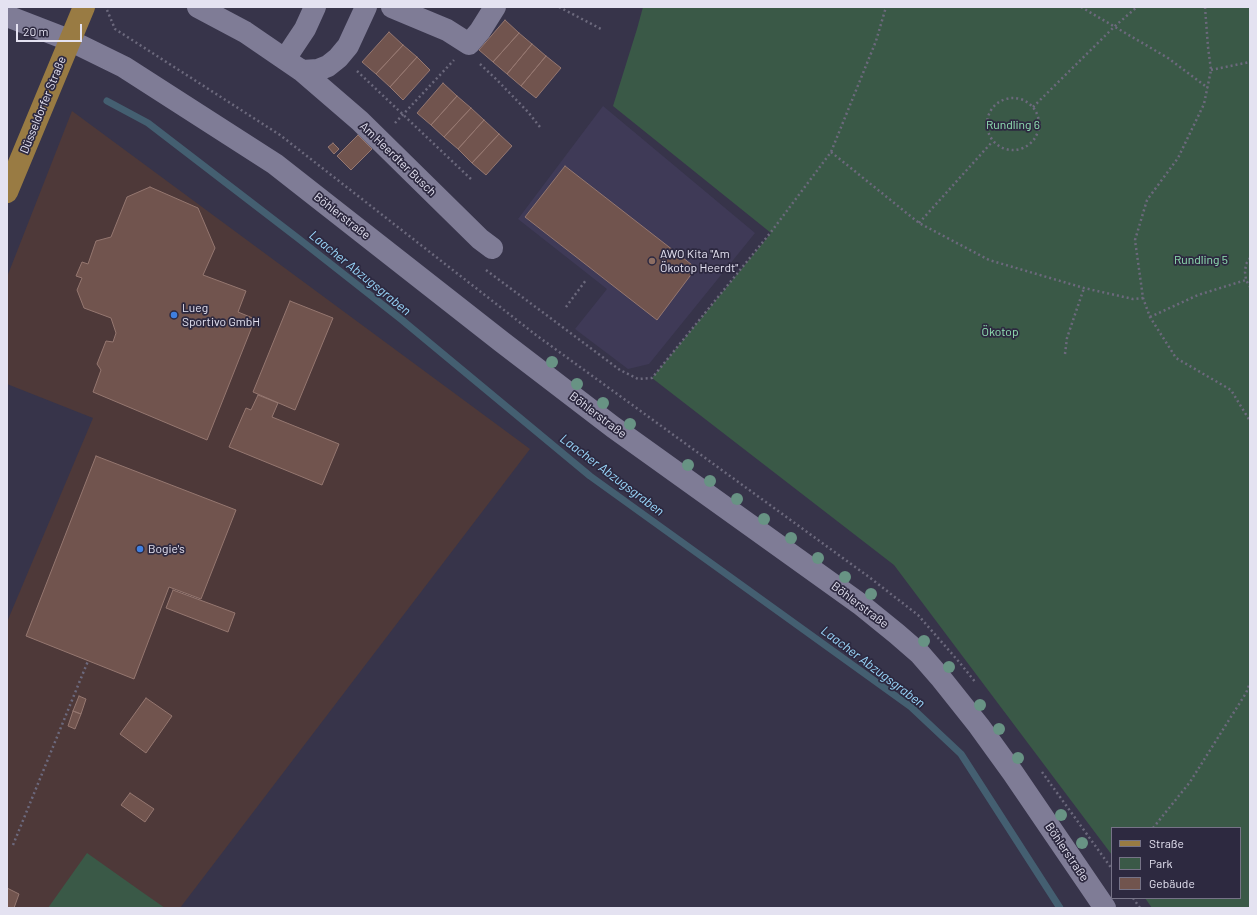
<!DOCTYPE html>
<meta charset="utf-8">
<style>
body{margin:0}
#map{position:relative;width:1257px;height:915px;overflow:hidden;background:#37344a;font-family:Barlow,sans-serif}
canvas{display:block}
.frame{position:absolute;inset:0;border:8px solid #e4e2f1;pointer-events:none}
.legend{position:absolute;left:1111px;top:827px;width:130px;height:72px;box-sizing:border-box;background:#2d2940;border:1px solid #767387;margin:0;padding:5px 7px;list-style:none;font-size:12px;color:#e4e2f1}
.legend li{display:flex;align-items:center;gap:8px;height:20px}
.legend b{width:20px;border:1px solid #767387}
.scale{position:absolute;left:16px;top:24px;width:66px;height:18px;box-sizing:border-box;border:2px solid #e4e2f1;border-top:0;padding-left:5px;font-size:12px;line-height:14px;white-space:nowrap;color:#e4e2f1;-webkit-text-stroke:3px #2d2940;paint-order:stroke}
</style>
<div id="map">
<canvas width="1257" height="915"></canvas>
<div class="frame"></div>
<ul class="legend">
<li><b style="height:5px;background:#997b43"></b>Straße</li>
<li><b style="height:11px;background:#3a5947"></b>Park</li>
<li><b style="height:11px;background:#71544e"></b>Gebäude</li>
</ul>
<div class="scale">20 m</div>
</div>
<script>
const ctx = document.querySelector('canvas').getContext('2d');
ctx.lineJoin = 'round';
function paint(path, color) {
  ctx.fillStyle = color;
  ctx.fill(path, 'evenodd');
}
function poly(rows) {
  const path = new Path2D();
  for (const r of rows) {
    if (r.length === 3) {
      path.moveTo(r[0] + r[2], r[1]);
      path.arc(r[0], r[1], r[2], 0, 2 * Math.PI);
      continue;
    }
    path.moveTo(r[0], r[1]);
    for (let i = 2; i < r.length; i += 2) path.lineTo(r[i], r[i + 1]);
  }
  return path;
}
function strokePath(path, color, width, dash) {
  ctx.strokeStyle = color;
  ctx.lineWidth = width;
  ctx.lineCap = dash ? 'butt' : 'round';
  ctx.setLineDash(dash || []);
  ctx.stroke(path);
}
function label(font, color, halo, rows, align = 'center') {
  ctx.font = font + ' Barlow,sans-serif';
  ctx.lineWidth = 3.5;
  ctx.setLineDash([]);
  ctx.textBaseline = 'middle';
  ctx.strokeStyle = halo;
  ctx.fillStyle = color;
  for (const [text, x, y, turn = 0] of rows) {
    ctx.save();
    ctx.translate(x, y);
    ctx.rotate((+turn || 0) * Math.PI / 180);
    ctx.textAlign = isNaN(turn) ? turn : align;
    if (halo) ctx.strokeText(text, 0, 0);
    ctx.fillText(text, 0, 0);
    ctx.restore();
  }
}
paint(poly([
 [72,111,530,449,180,908,7,908,7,622,93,418,7,384,7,277]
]), '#4e3939');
paint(poly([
 [603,106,755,233,649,364,628,369,575,329,607,289,518,219]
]), '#3f3a57');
paint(poly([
 [643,7,1250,7,1250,908,1152,908,1145,898,1240,898,1240,828,1112,828,1112,855,894,565,652,378,771,233,613,106,637,29],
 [87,853,142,892,165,908,48,908]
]), '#3a5947');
strokePath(poly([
 [107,101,148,123,299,239,402,320,590,476,911,707,961,754,1060,908]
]), '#445f71', 7);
const building = poly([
 [505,20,519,33,493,62,479,50,505,20],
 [389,32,403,45,376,74,362,62,389,32],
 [519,33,532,44,507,74,493,62,519,33],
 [532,44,546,56,521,86,507,74,532,44],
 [403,45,417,57,390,87,376,74,403,45],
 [546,56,561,68,536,98,521,86,546,56],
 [417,57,430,70,403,100,390,87,417,57],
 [443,83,457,96,431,125,417,113,443,83],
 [457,96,471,108,444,137,431,125,457,96],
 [471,108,484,120,458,149,444,137,471,108],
 [484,120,499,134,472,163,458,149,484,120],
 [499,134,512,146,486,175,472,163,499,134],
 [358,135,372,149,351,170,337,156,358,135],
 [333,143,339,149,334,154,328,147,333,143],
 [565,166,696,268,657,320,525,217,565,166],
 [150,187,198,208,215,248,203,275,246,291,238,312,255,319,207,440,93,392,101,370,97,364,106,341,113,342,116,333,111,318,84,308,77,290,82,278,76,276,82,262,88,264,96,241,111,237,127,197,150,187],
 [290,301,333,318,295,410,253,392,290,301],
 [258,395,278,403,272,417,339,444,322,485,229,447,246,408,251,410,258,395],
 [96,456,236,510,201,599,169,587,134,679,26,636,96,456],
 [173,590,235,613,228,632,166,608,173,590],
 [79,696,86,699,81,714,73,711,79,696],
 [146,698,172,716,146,753,120,734,146,698],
 [73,711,81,714,75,729,68,726,73,711],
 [130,793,154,809,145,822,121,805,130,793],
 [7,888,19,894,14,908,7,908,7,888]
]);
paint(building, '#71544e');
strokePath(building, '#957770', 1);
strokePath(poly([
 [559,7,603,30],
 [1081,7,1168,58,1208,88],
 [1205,7,1208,47,1211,70,1204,104,1178,158,1147,200,1135,240,1143,298,1150,317,1176,358,1231,390,1250,421],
 [107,10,115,29,280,135,536,335,869,577,918,615,960,663,976,683],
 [480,64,497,80,528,112,540,127],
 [1211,70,1250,62],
 [357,71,472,180],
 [1013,124,26],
 [1033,107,1115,26,1137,7],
 [395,123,454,60],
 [831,152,919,223,989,260,1084,288,1133,299,1143,298],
 [919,223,992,142],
 [1250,258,1246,264,1245,272,1246,280,1250,287],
 [486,270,620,370,638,379,652,378,771,232,831,152,876,41,886,7],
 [566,307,586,280],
 [1150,317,1198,295,1246,280],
 [1065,354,1067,338,1084,288],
 [1042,772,1112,869],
 [1153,828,1190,782,1246,693,1250,683],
 [13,845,88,661],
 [1133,898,1140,908]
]), '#6c697d', 2.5, [2, 3]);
strokePath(poly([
 [198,7,245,32,302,71,360,121,480,239,492,248],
 [392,7,447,30,469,44,480,31,495,7],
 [7,16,69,40,124,67,275,164,502,342,613,427,860,604,897,634,920,654,940,677,979,726,1013,773,1105,908],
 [285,59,305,29,315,7],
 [302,71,318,70,328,66,338,58,348,46,366,7]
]), '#7f7c96', 22);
strokePath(poly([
 [7,192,84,7]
]), '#997b43', 22);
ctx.fillStyle = '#689384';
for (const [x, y] of [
 [552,362],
 [577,384],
 [603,403],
 [630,424],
 [688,465],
 [710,481],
 [737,499],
 [764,519],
 [791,538],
 [818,558],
 [845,577],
 [871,594],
 [924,641],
 [949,667],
 [980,705],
 [999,729],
 [1018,758],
 [1061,815],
 [1082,843]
]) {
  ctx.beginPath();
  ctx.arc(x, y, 6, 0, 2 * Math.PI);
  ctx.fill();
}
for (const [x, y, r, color] of [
 [652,261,4,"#8d6e63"],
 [174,315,4,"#3f7fe0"],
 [140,549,4,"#3f7fe0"]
]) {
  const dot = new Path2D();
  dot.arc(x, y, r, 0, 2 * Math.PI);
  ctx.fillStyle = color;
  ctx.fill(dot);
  strokePath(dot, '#2d2940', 1.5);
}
label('12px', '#e4e2f1', '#2d2940', [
 ["Düsseldorfer Straße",43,105,-68],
 ["Am Heerdter Busch",398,159,44],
 ["Böhlerstraße",342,216,38],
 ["Böhlerstraße",598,415,37],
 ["Böhlerstraße",860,605,37],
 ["Böhlerstraße",1067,852,56]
]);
label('12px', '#91e1b3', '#2d2940', [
 ["Rundling 6",1013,125],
 ["Rundling 5",1201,260],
 ["Ökotop",1000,332]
]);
label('12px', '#e4e2f1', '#2d2940', [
 ["AWO Kita \"Am",660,254],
 ["Ökotop Heerdt\"",660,268],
 ["Lueg",182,308],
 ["Sportivo GmbH",182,322],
 ["Bogie's",148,549]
], 'left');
label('italic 13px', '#99d7fb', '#2d2940', [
 ["Laacher Abzugsgraben",360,273,39],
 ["Laacher Abzugsgraben",612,475,37],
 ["Laacher Abzugsgraben",873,667,37]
]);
</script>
